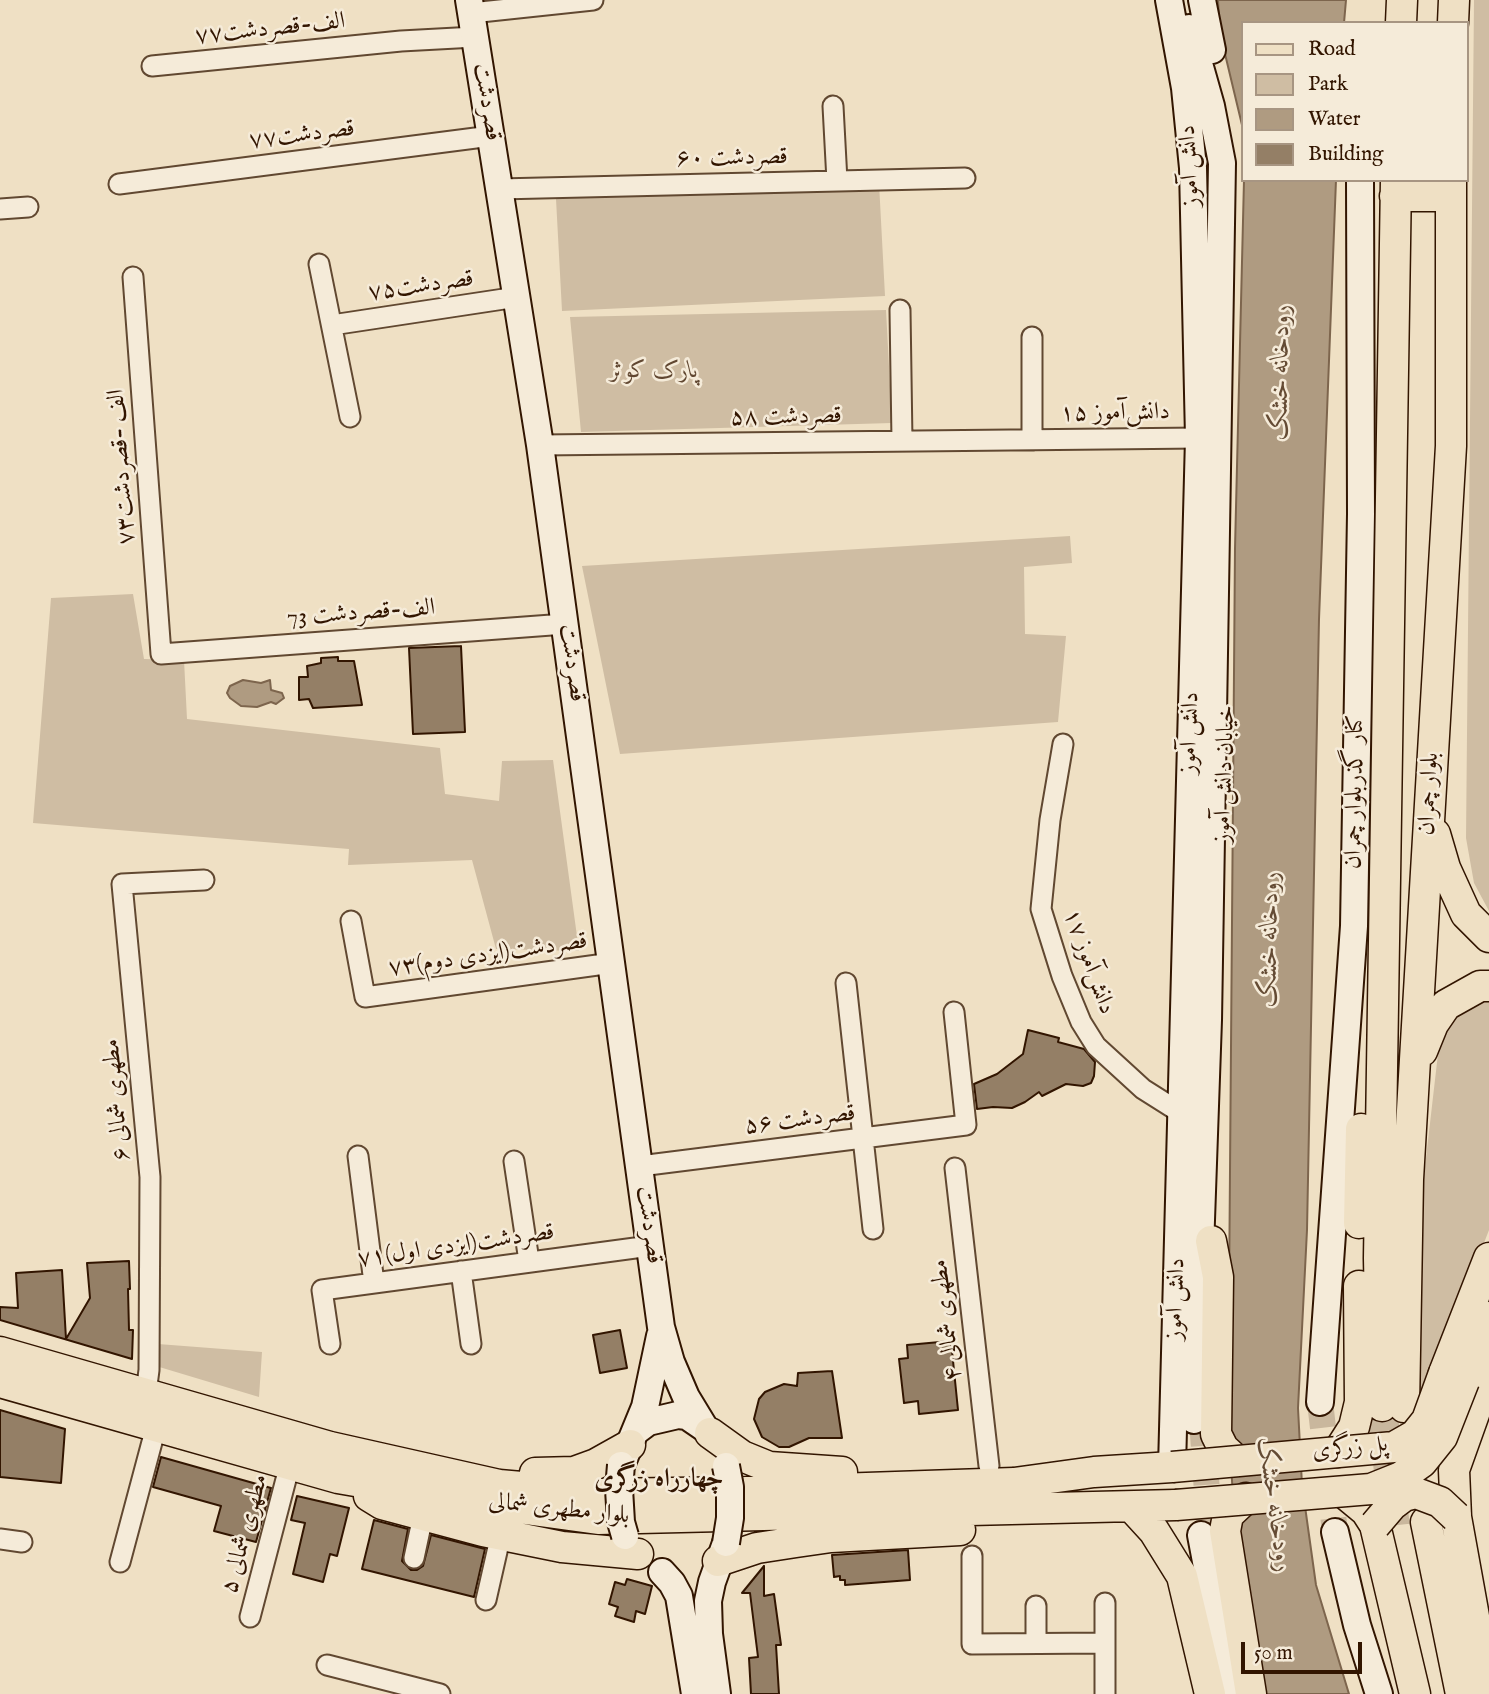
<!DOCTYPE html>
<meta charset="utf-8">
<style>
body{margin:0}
#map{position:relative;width:1489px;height:1694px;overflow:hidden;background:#efe0c4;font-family:"IM FELL English",serif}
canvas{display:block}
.legend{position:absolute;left:1241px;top:21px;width:228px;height:161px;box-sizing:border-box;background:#f5ebd9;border:2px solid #a79582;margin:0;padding:9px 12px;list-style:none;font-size:21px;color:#321500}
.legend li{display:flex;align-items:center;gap:14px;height:35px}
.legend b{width:35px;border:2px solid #a79582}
.scale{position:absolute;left:1241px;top:1642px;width:121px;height:32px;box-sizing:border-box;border:4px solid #321500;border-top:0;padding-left:9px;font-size:21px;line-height:24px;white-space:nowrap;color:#321500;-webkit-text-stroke:5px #f5ebd9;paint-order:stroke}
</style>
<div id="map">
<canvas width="1489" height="1694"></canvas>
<ul class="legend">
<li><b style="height:9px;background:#efe0c4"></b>Road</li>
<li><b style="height:19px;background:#cfbda3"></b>Park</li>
<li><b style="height:19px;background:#af9b81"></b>Water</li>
<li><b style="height:19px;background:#947f66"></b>Building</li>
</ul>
<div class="scale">50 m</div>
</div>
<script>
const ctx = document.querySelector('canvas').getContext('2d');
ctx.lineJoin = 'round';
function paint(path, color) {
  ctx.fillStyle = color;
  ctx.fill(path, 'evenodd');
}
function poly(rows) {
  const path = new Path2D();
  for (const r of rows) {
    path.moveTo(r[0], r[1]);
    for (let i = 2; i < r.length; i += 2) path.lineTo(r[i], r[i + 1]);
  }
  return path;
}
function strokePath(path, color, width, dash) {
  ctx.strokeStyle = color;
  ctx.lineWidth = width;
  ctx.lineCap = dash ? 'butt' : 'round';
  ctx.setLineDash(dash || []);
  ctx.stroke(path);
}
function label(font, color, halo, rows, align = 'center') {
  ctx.font = font + ' "IM FELL English",Amiri,serif';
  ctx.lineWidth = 5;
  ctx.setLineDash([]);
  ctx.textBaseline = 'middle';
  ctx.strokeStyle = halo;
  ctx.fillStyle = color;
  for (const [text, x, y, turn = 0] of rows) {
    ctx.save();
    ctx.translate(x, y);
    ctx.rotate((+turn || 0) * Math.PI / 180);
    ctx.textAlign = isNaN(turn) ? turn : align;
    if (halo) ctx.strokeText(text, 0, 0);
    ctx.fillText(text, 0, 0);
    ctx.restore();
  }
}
paint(poly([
 [1474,0,1489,0,1489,911,1474,883,1466,838],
 [879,183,885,296,562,311,556,199],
 [886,310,892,423,581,432,570,317],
 [1070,536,1072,563,1024,567,1025,634,1066,636,1058,722,620,754,582,566],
 [133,594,144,659,184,660,187,719,440,748,445,794,499,801,502,761,553,760,579,951,496,949,472,860,348,865,349,849,33,823,51,598],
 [1489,998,1489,1230,1418,1414,1416,1245,1439,1045,1449,1019],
 [158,1344,262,1352,259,1397,156,1366]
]), '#cfbda3');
const water = poly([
 [1218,0,1346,0,1344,23,1242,23,1242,125,1220,33,1218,0],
 [1244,180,1336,180,1319,619,1307,1230,1298,1408,1302,1485,1316,1585,1349,1694,1263,1694,1233,1496,1228,1420,1235,548,1244,180],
 [243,680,261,683,270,680,271,690,282,693,284,698,276,704,271,702,257,707,241,706,230,698,227,693,230,686,243,680]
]);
paint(water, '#af9b81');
strokePath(water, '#7d654d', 2);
const building = poly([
 [461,646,465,732,413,734,409,648,461,646],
 [338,657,338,661,354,661,362,705,313,708,309,699,299,700,299,677,308,677,307,666,321,663,321,658,338,657],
 [1028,1030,1059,1038,1058,1042,1084,1049,1095,1062,1094,1076,1091,1083,1083,1086,1066,1084,1042,1096,1039,1092,1025,1102,1012,1108,993,1107,977,1109,974,1084,997,1074,1023,1054,1028,1030],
 [129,1261,130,1289,128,1289,129,1330,133,1330,132,1359,0,1320,0,1307,18,1308,16,1273,62,1270,66,1339,90,1298,87,1263,129,1261],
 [620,1330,627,1368,600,1373,593,1335,620,1330],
 [951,1341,958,1410,919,1414,918,1401,904,1403,899,1359,908,1358,907,1345,951,1341],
 [832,1371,842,1438,809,1438,789,1447,779,1447,762,1437,754,1419,759,1399,765,1392,784,1384,797,1386,798,1373,832,1371],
 [0,1410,65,1429,61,1483,0,1477,0,1410],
 [161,1457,271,1488,256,1542,214,1531,221,1506,153,1487,161,1457],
 [297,1496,349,1508,337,1556,330,1554,323,1582,293,1574,305,1523,291,1520,297,1496],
 [374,1520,408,1529,402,1561,411,1570,417,1570,423,1566,431,1535,485,1549,474,1597,362,1569,374,1520],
 [908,1550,910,1580,845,1585,845,1580,840,1580,840,1576,834,1577,832,1555,908,1550],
 [764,1566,764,1596,774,1594,781,1645,776,1645,779,1694,751,1694,749,1658,758,1657,750,1593,742,1593,764,1566],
 [627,1579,652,1586,645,1614,636,1611,634,1622,615,1616,618,1607,609,1604,615,1582,625,1585,627,1579]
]);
paint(building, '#947f66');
strokePath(building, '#321500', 2);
strokePath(poly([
 [1320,1402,1335,1532],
 [1202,1420,1210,1535]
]), '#c9b79d', 26, [26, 13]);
strokePath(poly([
 [1382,1406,1395,1528]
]), '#c9b79d', 30, [30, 15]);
const street = poly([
 [471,13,593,0],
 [152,66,401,41,475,37],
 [833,106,837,181],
 [119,184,491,136],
 [499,189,965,178],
 [0,209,28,207],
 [319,264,350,417],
 [133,277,161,654,565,624],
 [900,310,902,441],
 [332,325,517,297],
 [1032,440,1032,337],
 [540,445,1199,438],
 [1063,744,1050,820,1041,909,1062,976,1081,1022,1096,1046,1143,1089,1181,1113],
 [351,921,365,997,612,963],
 [846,983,873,1229],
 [358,1156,374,1283],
 [514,1161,529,1261],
 [640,1166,966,1125,954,1012],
 [955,1168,989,1466],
 [461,1271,471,1344],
 [330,1344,322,1290,650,1246],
 [146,1393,149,1370,150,1177,122,884,204,880],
 [0,1539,22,1542],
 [972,1556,972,1644,1105,1643],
 [414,1558,423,1516],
 [120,1562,156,1427],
 [486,1600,501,1534],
 [1036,1606,1036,1643],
 [250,1617,290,1464],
 [327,1665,440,1694],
 [1105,1694,1105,1603]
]);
const secondary = poly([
 [469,0,540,445,661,1327,671,1362,686,1397,703,1425],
 [1169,0,1185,88,1193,168,1199,438,1172,1467],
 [1202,0,1212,50],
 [1189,28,1211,106,1222,163,1208,1020,1194,1420],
 [1320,1402,1354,926,1361,514,1360,180],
 [636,1431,648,1422,678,1415,687,1416,706,1429],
 [622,1463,645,1407,660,1336],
 [1335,1532,1357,1625,1379,1694],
 [1201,1535,1231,1694],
 [662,1572,672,1583,679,1596,695,1694],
 [717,1694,709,1634,708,1601,712,1582,726,1543]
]);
const primary = poly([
 [1401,23,1402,0],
 [1453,23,1454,0],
 [1395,196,1450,196],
 [1435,834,1445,868,1466,914,1489,937],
 [1422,1051,1433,1024,1446,1005,1480,986,1489,986],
 [1359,1223,1361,1129],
 [1211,1241,1218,1277,1216,1434,1223,1448,1236,1460],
 [0,1352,330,1447,499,1485,600,1494,748,1492,1014,1483,1094,1472,1172,1467],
 [1444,1373,1489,1258],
 [1464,1381,1489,1317],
 [0,1382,338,1478,489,1504,598,1519,1176,1505],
 [1382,1406,1379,1258,1396,180],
 [1404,1407,1408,1179,1451,446,1451,180],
 [710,1433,742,1456,769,1467,842,1472],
 [1338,1452,1354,1427,1360,1402,1359,1286],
 [535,1473,574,1472,596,1464,630,1445],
 [1343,1492,1366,1511,1375,1525,1415,1694],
 [369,1496,382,1504,483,1531,562,1547,638,1554],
 [1246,1498,1228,1515,1225,1531,1251,1694],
 [1132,1507,1154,1531,1182,1576,1210,1694],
 [1426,1522,1461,1694],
 [718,1561,757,1548,796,1542,831,1537,960,1530],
 [1488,1694,1456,1517,1454,1470,1489,1372]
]);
strokePath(street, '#614831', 23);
strokePath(secondary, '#321500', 30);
strokePath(primary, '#321500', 33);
strokePath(street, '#f5ebd9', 19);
strokePath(secondary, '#f5ebd9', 26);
strokePath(primary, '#efe0c4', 30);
const secondaryBridge = poly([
 [621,1465,619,1489,621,1522,625,1536],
 [726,1543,730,1518,730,1487,726,1466]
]);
const primaryBridge = poly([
 [1172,1467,1394,1447,1415,1435,1427,1420,1444,1373],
 [1176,1505,1371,1489,1401,1477,1422,1462,1442,1437,1464,1381],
 [1375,1525,1392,1505,1404,1496,1416,1493,1440,1502,1456,1517]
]);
strokePath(secondaryBridge, '#321500', 30, []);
strokePath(primaryBridge, '#321500', 33, []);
strokePath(secondaryBridge, '#f5ebd9', 26);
strokePath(primaryBridge, '#efe0c4', 30);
label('24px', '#321500', '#f5ebd9', [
 ["۷۷الف-قصردشت",270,30,-6],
 ["قصردشت",486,102,81],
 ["قصردشت۷۷",302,136,-7],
 ["۶۰ قصردشت",732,159,-1],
 ["دانش آموز",1191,166,-93],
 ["قصردشت۷۵",421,287,-8],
 ["دانش‌آموز ۱۵",1115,414,-1],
 ["قصردشت ۵۸",786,418,-1],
 ["الف -قصردشت۷۳",123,467,-94],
 ["73 الف-قصردشت",361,614,-4],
 ["قصردشت",571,663,82],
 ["دانش آموز",1191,733,-88],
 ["خیابان دانش آموز",1226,774,-88],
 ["کنار گذربلوار چمران",1356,792,-89],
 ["بلوار چمران",1430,794,-87],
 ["۷۳قصردشت(ایزدی دوم)",488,956,-8],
 ["دانش‌آموز ۱۷",1088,962,70],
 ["۶ مطهری شمالی",118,1100,-95],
 ["۵۶ قصردشت",800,1121,-7],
 ["قصردشت",648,1225,82],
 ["۷۱قصردشت(ایزدی اول)",456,1247,-8],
 ["دانش آموز",1177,1299,-88],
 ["۴ مطهری شمالی",948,1320,-97],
 ["پل زرگری",1350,1449,-6],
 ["بلوار مطهرى شمالى",559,1510,6],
 ["۵ مطهری شمالی",246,1534,-75]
]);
label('italic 24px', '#614731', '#f5ebd9', [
 ["پارک کوثر",654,372]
]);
label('italic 26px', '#644b34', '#f5ebd9', [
 ["رودخانه خشک",1282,372,-89],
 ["رودخانه خشک",1271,939,-89],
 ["رودخانه خشک",1273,1505,82]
]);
label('bold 26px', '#321500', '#f5ebd9', [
 ["چهارراه زرگری",659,1481]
]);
</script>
